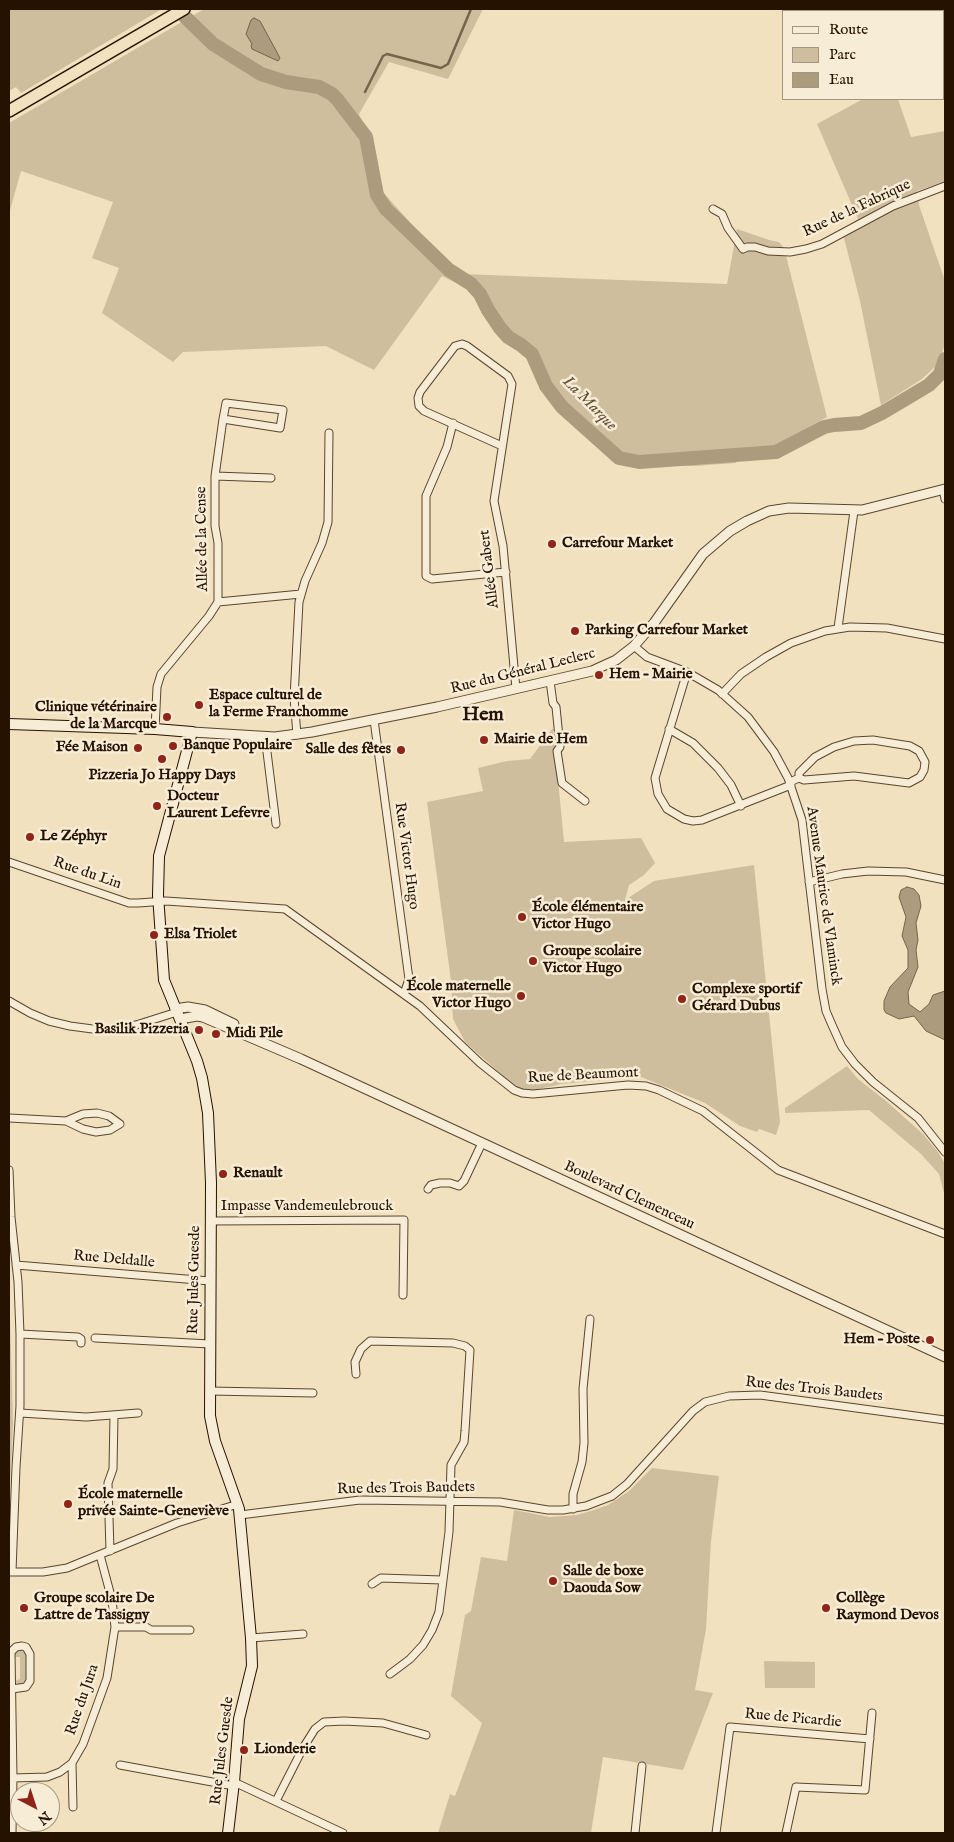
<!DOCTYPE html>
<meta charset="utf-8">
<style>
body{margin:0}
#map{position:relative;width:954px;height:1842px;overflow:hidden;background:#f2e1be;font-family:"IM FELL English",serif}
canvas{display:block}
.frame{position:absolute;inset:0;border:10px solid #251200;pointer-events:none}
.legend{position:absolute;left:782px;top:10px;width:162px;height:90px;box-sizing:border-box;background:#f7ecd5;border:1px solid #a39580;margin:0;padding:6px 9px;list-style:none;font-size:15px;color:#251200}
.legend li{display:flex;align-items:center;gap:10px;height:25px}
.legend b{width:25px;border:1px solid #a39580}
.north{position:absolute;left:10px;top:1782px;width:50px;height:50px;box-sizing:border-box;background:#f7ecd5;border:1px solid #a39580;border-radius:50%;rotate:140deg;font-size:14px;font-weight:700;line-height:20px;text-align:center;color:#251200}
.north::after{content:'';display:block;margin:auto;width:18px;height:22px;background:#8f2418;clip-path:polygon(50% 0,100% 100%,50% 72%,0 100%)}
</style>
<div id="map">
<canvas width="954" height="1842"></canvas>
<div class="frame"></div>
<ul class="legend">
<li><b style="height:6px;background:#f7ecd5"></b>Route</li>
<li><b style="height:14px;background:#cfbe9e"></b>Parc</li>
<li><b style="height:14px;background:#ac9b7d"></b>Eau</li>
</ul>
<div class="north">N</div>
</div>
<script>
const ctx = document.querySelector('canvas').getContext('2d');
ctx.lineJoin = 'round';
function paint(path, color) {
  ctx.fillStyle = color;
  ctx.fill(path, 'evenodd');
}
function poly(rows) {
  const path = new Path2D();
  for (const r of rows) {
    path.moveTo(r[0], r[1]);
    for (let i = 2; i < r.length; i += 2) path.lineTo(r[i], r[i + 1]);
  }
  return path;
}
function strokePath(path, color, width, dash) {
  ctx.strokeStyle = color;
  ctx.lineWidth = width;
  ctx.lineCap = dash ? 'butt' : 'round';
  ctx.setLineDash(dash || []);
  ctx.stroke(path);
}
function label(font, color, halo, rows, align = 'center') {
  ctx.font = font + ' "IM FELL English",serif';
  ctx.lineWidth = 5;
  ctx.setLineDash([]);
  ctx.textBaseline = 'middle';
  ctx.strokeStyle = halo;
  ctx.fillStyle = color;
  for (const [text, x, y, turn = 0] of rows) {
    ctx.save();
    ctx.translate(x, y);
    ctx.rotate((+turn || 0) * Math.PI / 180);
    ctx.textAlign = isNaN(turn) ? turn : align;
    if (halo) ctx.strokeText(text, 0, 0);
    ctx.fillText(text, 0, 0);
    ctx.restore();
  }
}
paint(poly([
 [9,9,162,9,21,93,16,87,9,91],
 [204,9,483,9,448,79,389,62,359,114,371,139,380,189,436,251,462,274,727,284,737,229,769,240,779,242,784,248,827,417,774,446,744,448,736,463,694,466,626,466,602,448,546,394,537,369,529,356,494,326,472,291,442,276,374,370,326,346,183,352,173,362,102,313,119,268,92,258,113,202,21,171,9,214,9,123],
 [863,99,898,99,911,137,945,131,945,181,917,191,919,205,945,281,945,344,938,364,922,379,881,405,860,301,842,230,858,219,817,124],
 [553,728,564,842,641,838,655,863,644,875,629,885,625,900,654,881,754,865,780,1122,776,1135,759,1129,757,1132,740,1126,705,1103,641,1077,561,1084,526,1092,519,1090,465,1042,453,1019,451,981,427,802,483,791,478,768,507,761,530,759],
 [847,1066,858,1079,886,1101,923,1134,938,1152,945,1164,945,1197,939,1174,921,1154,869,1110,785,1113,785,1108],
 [9,1282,13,1423,9,1512],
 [652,1468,719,1476,711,1541,706,1629,695,1690,713,1693,683,1770,603,1757,591,1833,438,1833,450,1794,455,1796,482,1723,451,1696,465,1615,471,1611,481,1557,507,1561,514,1510,550,1517,577,1515,594,1510,608,1505,629,1491],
 [19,1649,25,1651,27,1654,27,1680,24,1685,18,1685,15,1681,20,1679,20,1657,14,1657,15,1653],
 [764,1661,815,1662,815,1688,765,1688]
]), '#cfbe9e');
const water = poly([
 [254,18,260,21,280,58,278,61,252,49,251,46,252,44,246,34,251,20,254,18],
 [907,887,914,889,919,895,921,906,916,923,918,940,916,950,918,967,908,992,909,1004,920,1012,929,1004,933,995,945,991,945,1040,926,1031,914,1016,899,1019,886,1013,884,1010,884,1001,890,987,908,968,908,950,902,936,906,917,899,897,901,890,907,887]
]);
paint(water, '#ac9b7d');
strokePath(water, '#76644b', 1);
strokePath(poly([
 [365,92,383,56,387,54,441,68,448,64,471,9]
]), '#76644b', 2.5);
strokePath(poly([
 [177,9,213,44,261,74,286,82,319,87,332,94,337,99,366,137,377,195,386,209,449,270,471,284,480,294,488,310,500,328,508,337,521,345,532,354,546,386,562,407,619,458,639,462,776,452,824,427,834,425,861,423,882,413,929,385,940,374,945,359]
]), '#ac9b7d', 14);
const minor = poly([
 [713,209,722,214,728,228,743,249,747,247,755,247,768,251,790,252,806,249,822,244,893,206,945,186],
 [453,423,447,447,426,496,426,576,432,579,506,572],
 [502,446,424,411,419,406,418,398,420,392,455,346,462,344,467,346,508,376,512,384,494,501,503,546,516,689],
 [215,476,271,478],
 [943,489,945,499],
 [218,602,301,594],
 [838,628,854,511],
 [634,646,647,657,687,672,718,690,748,717,774,752,788,778,802,820,822,989,826,1011,832,1025,842,1047,855,1064,873,1082,918,1118,945,1152],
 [687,672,655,778,658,794,667,809,684,819,693,821,702,820,791,785],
 [550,681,553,703,556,707,560,747,557,751,562,783,585,801],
 [722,694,741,674,766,657,791,643,825,631,850,627,887,628,945,639],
 [374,720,409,979,404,994],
 [155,729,157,687,161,674,209,616,218,602,218,543,215,526,215,476,223,419,226,403,283,410,280,428,223,419],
 [669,729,693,743,718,768,731,785,741,806],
 [297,735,294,698,299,602,305,581,322,543,328,522,329,433],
 [265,736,276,824],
 [790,782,799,778,804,780,854,776,909,783,920,777,924,770,925,762,919,751,910,746,873,740,854,741,834,747,815,757,799,773,799,778],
 [9,862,129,903,138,903,166,901,285,909,420,1006,480,1063,514,1090,522,1093,533,1094,628,1085,646,1086,659,1090,703,1111,778,1170,945,1234],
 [809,882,842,874,868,871,906,872,945,880],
 [9,1001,30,1013,49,1021,70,1026,100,1030,136,1025,177,1012],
 [9,1118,66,1121,83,1129,96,1132,110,1130,120,1124,109,1116,97,1113,83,1114,66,1121],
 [9,1170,11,1217,18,1282,20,1334,20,1406,16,1467,12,1571],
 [428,1189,431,1185,440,1183,450,1183,459,1186,464,1181,482,1143],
 [211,1221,404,1220,403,1295],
 [16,1265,210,1281],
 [20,1334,78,1337,81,1339,81,1343],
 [95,1338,210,1344],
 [356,1374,355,1362,361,1349,370,1341,453,1343,465,1346,470,1350,465,1431,464,1442,451,1465,449,1532,439,1612,432,1630,423,1645,410,1659,390,1674],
 [210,1391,313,1393],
 [20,1413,86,1417,138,1413],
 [573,1509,573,1494,582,1462,584,1443,583,1389,590,1319],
 [240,1515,360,1500,500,1502,548,1510,563,1510,586,1506,612,1496,627,1484,693,1411,705,1402,729,1396,760,1395,945,1420],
 [110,1551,108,1483,113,1469,114,1415],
 [9,1572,43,1572,67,1568,177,1523,238,1504],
 [372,1584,381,1578,442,1580],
 [115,1627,146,1627,151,1630,190,1630],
 [251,1638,303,1634],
 [12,1689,26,1687,30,1681,30,1654,26,1647,22,1646,16,1647,11,1652,13,1778],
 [72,1763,73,1807],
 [120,1765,234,1786],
 [234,1782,343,1833],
 [276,1801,303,1748,315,1729,324,1722,344,1721,383,1723,426,1735],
 [12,1833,13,1778,47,1777,60,1772,72,1763,83,1744,107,1678,115,1627,112,1600,100,1555],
 [635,1833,642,1766],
 [716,1833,730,1727,870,1739],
 [786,1833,796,1787,865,1790,872,1713]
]);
const tertiary = poly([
 [192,732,275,737,312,732,437,707,592,671,616,660,634,646,654,623,703,554,730,531,747,521,769,511,789,508,862,510,945,489],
 [175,1009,188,1007,205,1010,234,1024],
 [180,1019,197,1016,203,1017,301,1059,945,1357]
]);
const secondary = poly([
 [9,724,155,729,192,732,159,856,158,895,164,980,197,1061,202,1078,208,1113,211,1183,210,1416,215,1441,239,1509,251,1638,252,1666,239,1719,234,1782,228,1833]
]);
const trunk = poly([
 [9,111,184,9]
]);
strokePath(minor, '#584630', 9);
strokePath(tertiary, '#584630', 11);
strokePath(secondary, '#251200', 12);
strokePath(trunk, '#251200', 14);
strokePath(minor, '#f7ecd5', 7);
strokePath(tertiary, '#f7ecd5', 9);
strokePath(secondary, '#f7ecd5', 10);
strokePath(trunk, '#f2e1be', 11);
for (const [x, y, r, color] of [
 [552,544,5,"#8f2418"],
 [575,631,5,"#8f2418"],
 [599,675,5,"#8f2418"],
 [199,705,5,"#8f2418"],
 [167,717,5,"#8f2418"],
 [484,740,5,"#8f2418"],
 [173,746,5,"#8f2418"],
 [138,748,5,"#8f2418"],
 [401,750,5,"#8f2418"],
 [162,759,5,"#8f2418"],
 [157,806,5,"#8f2418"],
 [30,837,5,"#8f2418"],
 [522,917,5,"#8f2418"],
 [154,935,5,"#8f2418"],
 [533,961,5,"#8f2418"],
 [521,996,5,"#8f2418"],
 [682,999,5,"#8f2418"],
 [199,1030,5,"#8f2418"],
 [216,1034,5,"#8f2418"],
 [223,1174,5,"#8f2418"],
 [930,1340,5,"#8f2418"],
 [68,1504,5,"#8f2418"],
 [553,1581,5,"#8f2418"],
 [24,1608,5,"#8f2418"],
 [826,1608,5,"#8f2418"],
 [244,1750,5,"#8f2418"]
]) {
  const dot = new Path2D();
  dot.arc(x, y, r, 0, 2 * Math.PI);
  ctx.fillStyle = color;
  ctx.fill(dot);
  strokePath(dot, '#f7ecd5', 2);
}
label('15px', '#251200', '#f7ecd5', [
 ["Rue de la Fabrique",857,209,-25],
 ["Allée de la Cense",203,539,-91],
 ["Allée Gabert",490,569,-97],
 ["Rue du Général Leclerc",523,672,-14],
 ["Rue Victor Hugo",406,856,82],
 ["Rue du Lin",87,874,19],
 ["Avenue Maurice de Vlaminck",823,896,82],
 ["Rue de Beaumont",583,1076,-3],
 ["Boulevard Clemenceau",629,1196,25],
 ["Impasse Vandemeulebrouck",307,1207],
 ["Rue Deldalle",114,1260,5],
 ["Rue Jules Guesde",195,1280,-89],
 ["Rue des Trois Baudets",814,1390,6],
 ["Rue des Trois Baudets",406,1489,-1],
 ["Rue du Jura",83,1700,-71],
 ["Rue de Picardie",793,1719,5],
 ["Rue Jules Guesde",223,1751,-83]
]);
label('bold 15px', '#251200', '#f7ecd5', [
 ["Carrefour Market",562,544],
 ["Parking Carrefour Market",585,631],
 ["Hem – Mairie",609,675],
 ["Espace culturel de",209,696],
 ["la Ferme Franchomme",209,713],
 ["Clinique vétérinaire",157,708,"right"],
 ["de la Marcque",157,725,"right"],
 ["Mairie de Hem",494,740],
 ["Banque Populaire",183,746],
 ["Fée Maison",128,748,"right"],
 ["Salle des fêtes",391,750,"right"],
 ["Pizzeria Jo Happy Days",162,776,"center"],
 ["Docteur",167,797],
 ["Laurent Lefevre",167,814],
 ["Le Zéphyr",40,837],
 ["École élémentaire",532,908],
 ["Victor Hugo",532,925],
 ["Elsa Triolet",164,935],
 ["Groupe scolaire",543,952],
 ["Victor Hugo",543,969],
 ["École maternelle",511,987,"right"],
 ["Victor Hugo",511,1004,"right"],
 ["Complexe sportif",692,990],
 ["Gérard Dubus",692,1007],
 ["Basilik Pizzeria",189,1030,"right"],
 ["Midi Pile",226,1034],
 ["Renault",233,1174],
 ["Hem – Poste",920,1340,"right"],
 ["École maternelle",78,1495],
 ["privée Sainte-Geneviève",78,1512],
 ["Salle de boxe",563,1572],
 ["Daouda Sow",563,1589],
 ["Groupe scolaire De",34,1599],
 ["Lattre de Tassigny",34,1616],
 ["Collège",836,1599],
 ["Raymond Devos",836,1616],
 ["Lionderie",254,1750]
], 'left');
label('italic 16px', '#625038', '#f7ecd5', [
 ["La Marque",589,404,45]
]);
label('bold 20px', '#251200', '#f7ecd5', [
 ["Hem",483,716]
]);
</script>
